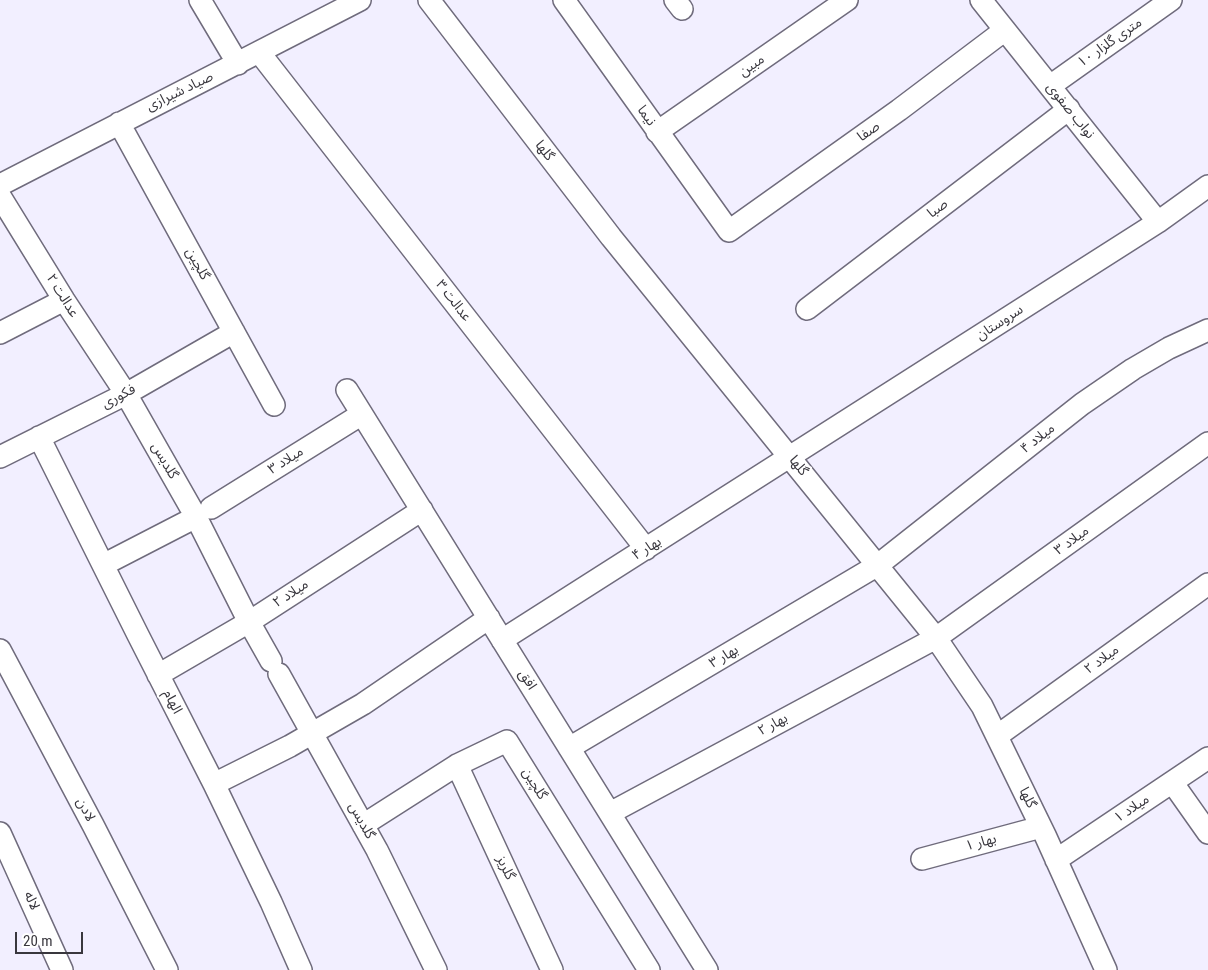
<!DOCTYPE html>
<meta charset="utf-8">
<style>
body{margin:0}
#map{position:relative;width:1208px;height:970px;overflow:hidden;background:#f2efff;font-family:"Roboto Condensed",sans-serif}
canvas{display:block}
.scale{position:absolute;left:15px;top:932px;width:68px;height:22px;box-sizing:border-box;border:2px solid #39373e;border-top:0;padding-left:6px;font-size:15px;line-height:18px;white-space:nowrap;color:#39373e;-webkit-text-stroke:4px #fff;paint-order:stroke}
</style>
<div id="map">
<canvas width="1208" height="970"></canvas>
<div class="scale">20 m</div>
</div>
<script>
const ctx = document.querySelector('canvas').getContext('2d');
ctx.lineJoin = 'round';
function poly(rows) {
  const path = new Path2D();
  for (const r of rows) {
    path.moveTo(r[0], r[1]);
    for (let i = 2; i < r.length; i += 2) path.lineTo(r[i], r[i + 1]);
  }
  return path;
}
function strokePath(path, color, width, dash) {
  ctx.strokeStyle = color;
  ctx.lineWidth = width;
  ctx.lineCap = dash ? 'butt' : 'round';
  ctx.setLineDash(dash || []);
  ctx.stroke(path);
}
function label(font, color, halo, rows, align = 'center') {
  ctx.font = font + ' "Roboto Condensed","Noto Sans Arabic",sans-serif';
  ctx.lineWidth = 4;
  ctx.setLineDash([]);
  ctx.textBaseline = 'middle';
  ctx.strokeStyle = halo;
  ctx.fillStyle = color;
  for (const [text, x, y, turn = 0] of rows) {
    ctx.save();
    ctx.translate(x, y);
    ctx.rotate((+turn || 0) * Math.PI / 180);
    ctx.textAlign = isNaN(turn) ? turn : align;
    if (halo) ctx.strokeText(text, 0, 0);
    ctx.fillText(text, 0, 0);
    ctx.restore();
  }
}
const minor = poly([
 [200,0,238,64],
 [429,0,611,237,936,638,982,706,1045,835,1106,970],
 [564,0,729,231,899,110,1005,30],
 [675,0,682,9],
 [981,0,1158,222],
 [259,52,646,549],
 [1050,86,1171,0],
 [119,123,274,405],
 [657,132,847,0],
 [0,185,360,0],
 [0,196,64,300,126,394,196,517,249,622,271,661],
 [807,309,1069,109],
 [0,333,64,300],
 [347,390,707,970],
 [39,437,138,635,214,784,271,902,301,970],
 [0,457,126,394,234,332],
 [211,508,362,414],
 [103,565,196,517],
 [502,640,1158,222,1208,186],
 [0,650,93,825,167,970],
 [279,674,377,850,436,970],
 [158,675,249,622,422,510],
 [997,736,1208,584],
 [569,748,878,565,1082,404,1133,369,1169,348,1208,330],
 [457,765,552,970],
 [1172,782,1208,833],
 [214,784,290,746,363,704,489,618],
 [610,813,936,638,1208,443],
 [363,825,457,765,507,741,649,970],
 [0,833,62,970],
 [922,859,1041,827],
 [1056,860,1208,758]
]);
strokePath(minor, '#6f6b7c', 24);
strokePath(minor, '#fff', 21);
label('14px', '#39373e', '#fff', [
 ["۱۰ متری گلزار",1110,43,-35],
 ["مبین",752,66,-35],
 ["صیاد شیرازی",180,92,-26],
 ["نواب صفوی",1070,111,51],
 ["نیما",646,116,54],
 ["صفا",869,132,-35],
 ["گلها",544,151,52],
 ["صبا",938,209,-37],
 ["گلچین",197,264,61],
 ["عدالت ۲",62,296,58],
 ["عدالت ۳",453,301,52],
 ["سروستان",1000,323,-33],
 ["فکوری",119,397,-28],
 ["میلاد ۴",1038,439,-38],
 ["گلدیس",164,461,60],
 ["میلاد ۳",286,461,-32],
 ["گلها",798,466,51],
 ["میلاد ۳",1072,541,-36],
 ["بهار ۴",647,549,-32],
 ["میلاد ۲",291,594,-33],
 ["بهار ۳",724,657,-31],
 ["میلاد ۲",1102,660,-36],
 ["افق",527,680,58],
 ["الهام",172,702,63],
 ["بهار ۲",773,725,-28],
 ["گلچین",534,784,58],
 ["گلها",1027,798,64],
 ["میلاد ۱",1132,809,-34],
 ["لادن",85,810,62],
 ["گلدیس",361,821,61],
 ["بهار ۱",981,843,-15],
 ["گلریز",505,868,65],
 ["لاله",31,901,65]
]);
</script>
